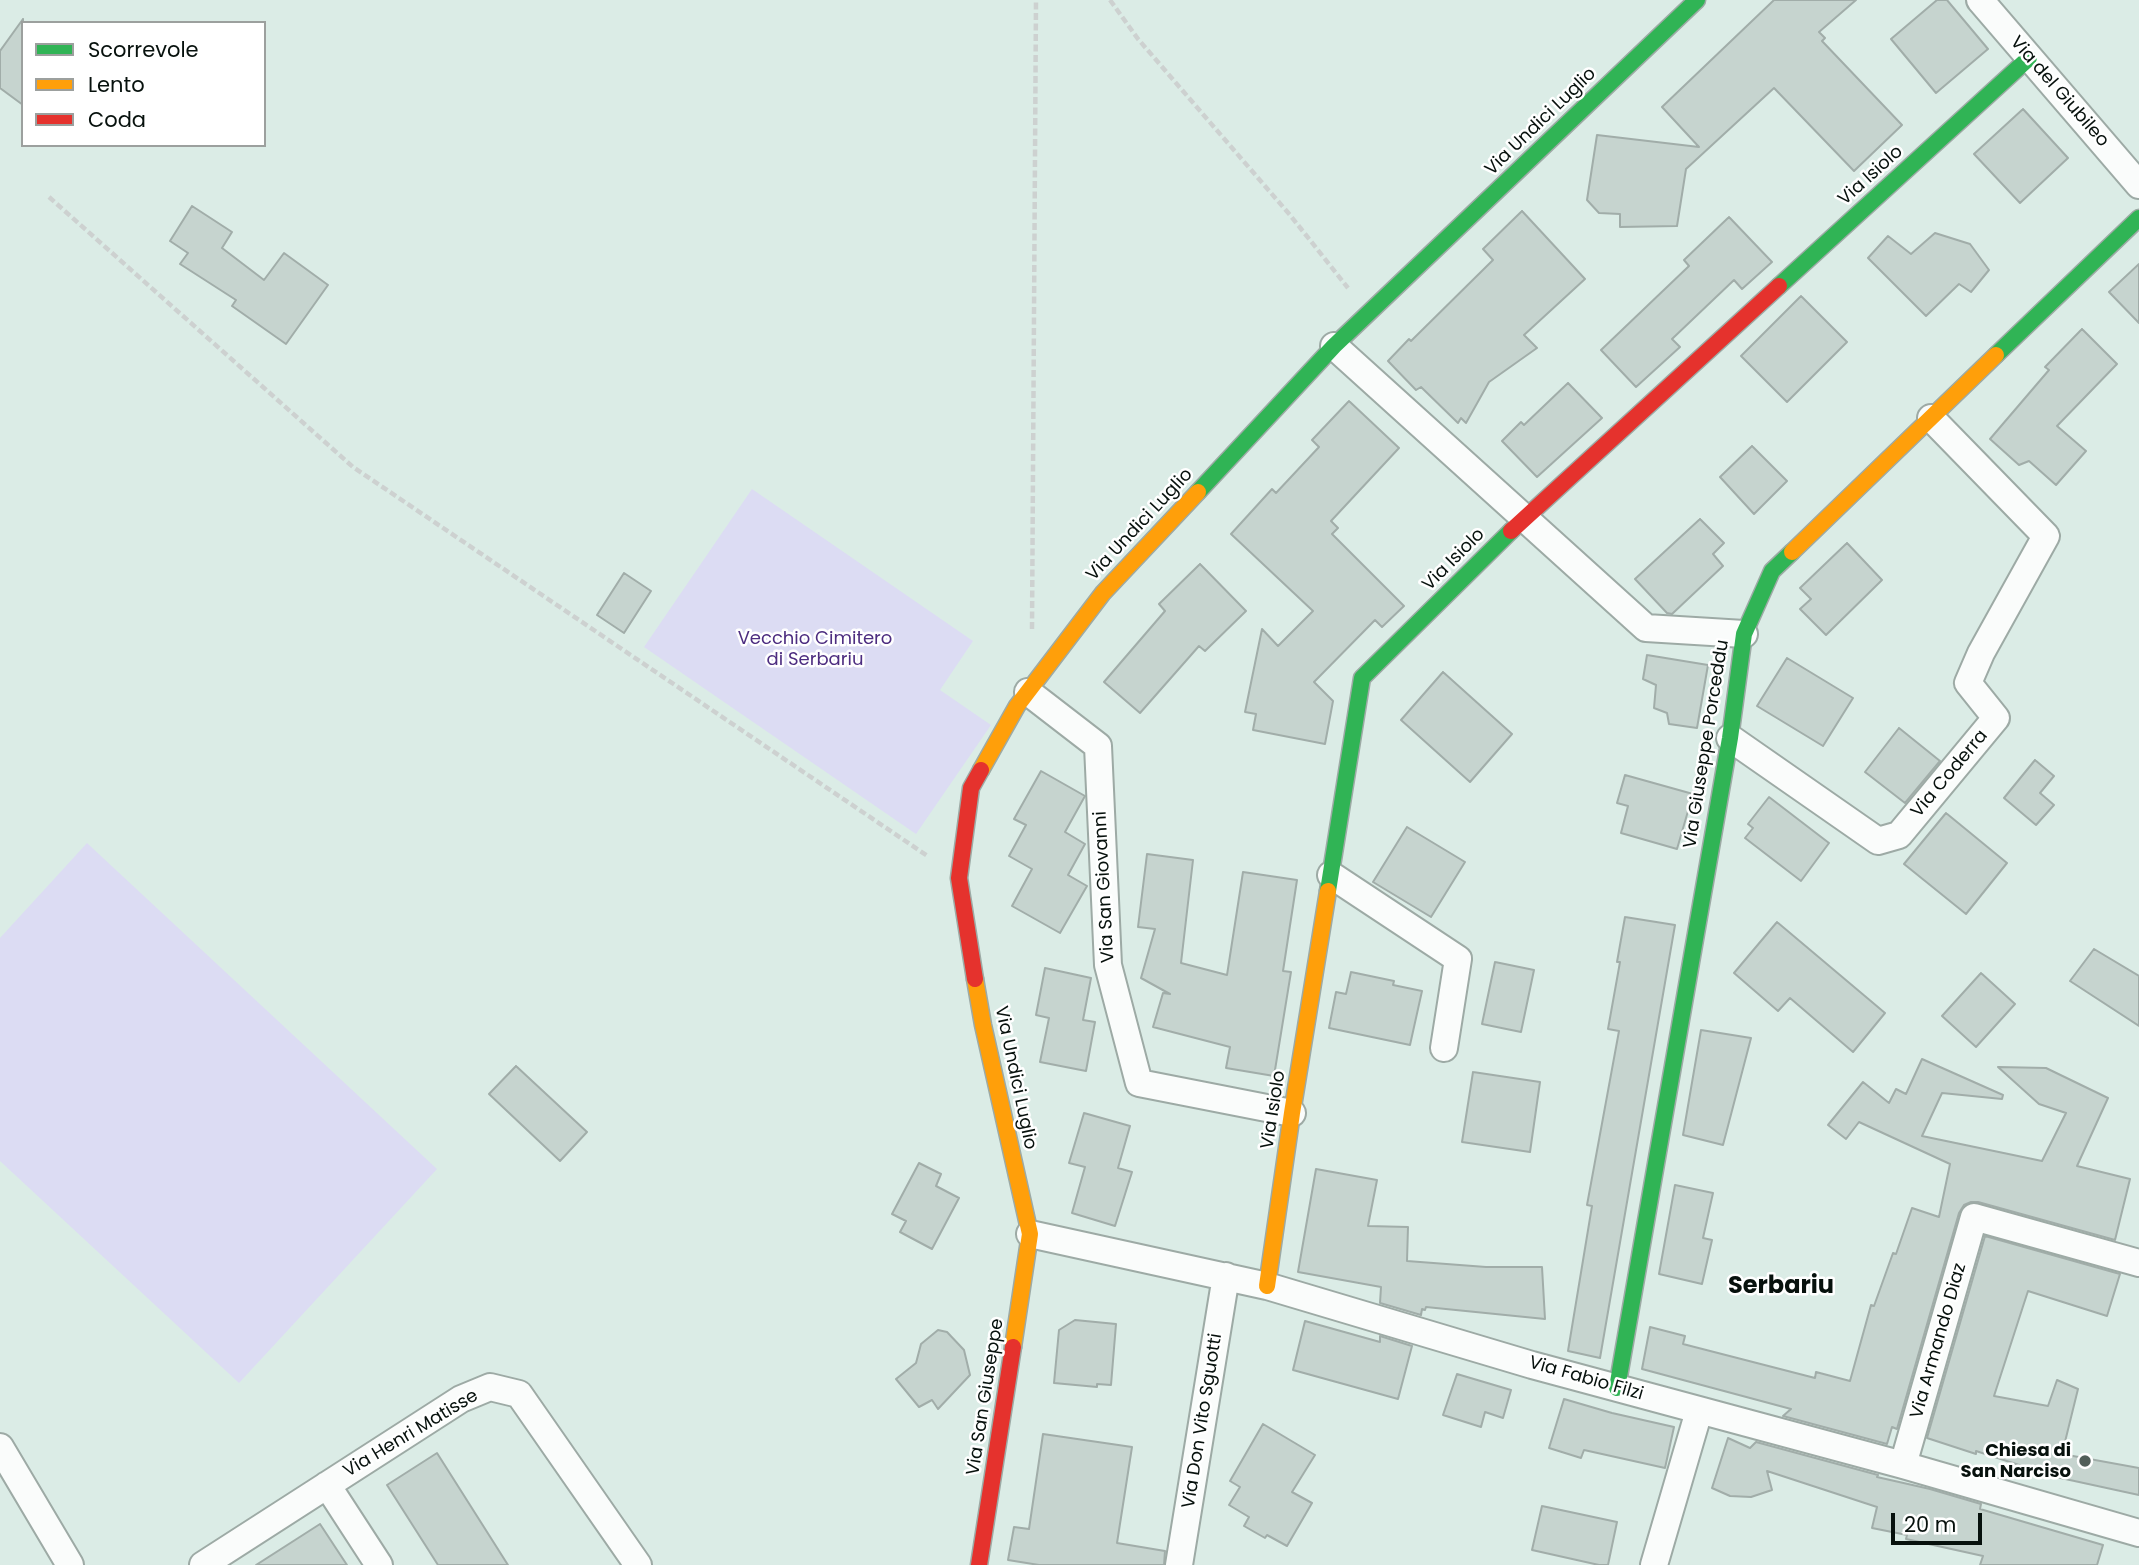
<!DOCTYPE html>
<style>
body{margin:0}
#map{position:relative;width:2139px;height:1565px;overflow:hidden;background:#dbece6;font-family:Poppins,sans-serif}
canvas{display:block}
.legend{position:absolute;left:21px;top:21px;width:245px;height:126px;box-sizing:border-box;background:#fff;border:2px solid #9ca09e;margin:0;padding:9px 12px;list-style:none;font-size:21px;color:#07110d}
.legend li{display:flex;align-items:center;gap:14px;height:35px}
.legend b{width:35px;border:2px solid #9ca09e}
.scale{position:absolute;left:1891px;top:1513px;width:91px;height:32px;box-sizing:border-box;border:4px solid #07110d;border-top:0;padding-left:9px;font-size:21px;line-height:24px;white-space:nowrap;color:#07110d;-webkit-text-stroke:5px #fff;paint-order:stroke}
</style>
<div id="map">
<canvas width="2139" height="1565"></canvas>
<ul class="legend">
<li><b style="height:9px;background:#30b455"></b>Scorrevole</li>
<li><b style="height:9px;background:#ff9f0a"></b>Lento</li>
<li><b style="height:9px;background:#e5322d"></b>Coda</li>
</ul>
<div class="scale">20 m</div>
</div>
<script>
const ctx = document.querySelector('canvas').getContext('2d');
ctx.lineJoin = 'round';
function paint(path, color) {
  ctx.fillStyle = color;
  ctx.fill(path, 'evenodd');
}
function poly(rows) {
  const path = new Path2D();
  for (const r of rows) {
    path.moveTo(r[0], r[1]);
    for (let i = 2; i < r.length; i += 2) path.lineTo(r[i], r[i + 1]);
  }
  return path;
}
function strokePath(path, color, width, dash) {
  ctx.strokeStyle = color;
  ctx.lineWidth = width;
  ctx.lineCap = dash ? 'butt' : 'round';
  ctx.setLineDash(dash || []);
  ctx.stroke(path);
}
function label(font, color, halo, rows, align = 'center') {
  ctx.font = font + ' Poppins,sans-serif';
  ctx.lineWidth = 5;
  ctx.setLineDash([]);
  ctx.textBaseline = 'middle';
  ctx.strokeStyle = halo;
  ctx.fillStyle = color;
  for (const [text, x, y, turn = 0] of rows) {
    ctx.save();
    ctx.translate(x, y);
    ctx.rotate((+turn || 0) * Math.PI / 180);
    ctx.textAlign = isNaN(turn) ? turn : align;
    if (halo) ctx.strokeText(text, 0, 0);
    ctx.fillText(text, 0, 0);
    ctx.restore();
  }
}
paint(poly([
 [752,489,973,641,940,690,991,725,916,834,644,647],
 [87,843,437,1169,239,1383,0,1161,0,938]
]), '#dcdcf3');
const building = poly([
 [1774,0,1856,0,1819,32,1825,38,1822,41,1902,125,1854,171,1774,88,1686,169,1677,226,1620,227,1620,214,1599,213,1587,200,1597,135,1699,147,1662,107,1774,0],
 [1937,0,1947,0,1988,49,1936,93,1891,39,1937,0],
 [23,19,23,105,0,88,0,51,23,19],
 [2023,109,2068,158,2020,203,1974,154,2023,109],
 [192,206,232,232,222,248,264,280,284,253,328,285,286,344,232,306,236,300,180,264,188,253,170,241,192,206],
 [1522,211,1585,279,1524,335,1537,348,1489,382,1466,423,1461,418,1458,423,1421,387,1416,390,1388,361,1409,339,1411,341,1493,260,1483,249,1522,211],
 [1729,217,1772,262,1742,289,1734,280,1672,339,1680,347,1636,387,1601,350,1689,266,1684,260,1729,217],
 [1935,233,1970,244,1989,270,1971,292,1959,284,1926,316,1868,258,1888,236,1911,254,1935,233],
 [2139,264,2139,323,2109,292,2139,264],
 [1801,296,1847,342,1787,402,1741,356,1801,296],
 [2082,329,2117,364,2057,426,2086,451,2056,485,2029,461,2019,465,1990,439,2049,370,2045,367,2082,329],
 [1568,383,1602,418,1537,477,1502,441,1521,422,1524,425,1568,383],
 [1349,401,1399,448,1331,521,1338,528,1332,534,1404,606,1382,627,1375,620,1314,682,1333,701,1325,744,1253,730,1256,714,1245,712,1262,629,1278,646,1313,611,1231,534,1272,489,1276,493,1319,447,1312,440,1349,401],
 [1752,446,1787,481,1754,514,1720,477,1752,446],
 [1700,519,1724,543,1713,554,1723,566,1672,614,1667,613,1635,579,1700,519],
 [1847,543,1882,580,1826,635,1800,609,1811,599,1800,588,1847,543],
 [1200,564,1246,611,1205,651,1199,646,1140,713,1104,682,1165,611,1159,604,1200,564],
 [624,573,651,591,624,633,597,615,624,573],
 [1647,655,1708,665,1697,728,1669,724,1667,713,1654,708,1656,685,1643,679,1647,655],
 [1787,658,1853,698,1823,746,1757,706,1787,658],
 [1443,672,1512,734,1470,782,1401,720,1443,672],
 [1899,728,1940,761,1905,803,1865,772,1899,728],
 [2035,760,2054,776,2040,793,2054,805,2036,825,2004,798,2035,760],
 [1041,771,1085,796,1065,832,1085,844,1068,875,1087,886,1060,933,1012,906,1032,869,1009,856,1026,825,1014,819,1041,771],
 [1625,775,1693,794,1677,849,1621,833,1628,806,1617,803,1625,775],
 [1769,797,1829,843,1801,881,1745,838,1753,828,1748,824,1769,797],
 [1946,813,2007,863,1966,914,1904,864,1946,813],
 [1407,827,1465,862,1431,917,1373,882,1407,827],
 [1147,854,1193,860,1181,963,1227,975,1243,872,1297,880,1283,971,1291,972,1274,1076,1226,1068,1230,1047,1153,1027,1163,993,1170,994,1141,978,1155,929,1138,927,1147,854],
 [1625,917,1675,925,1600,1358,1568,1351,1592,1206,1587,1205,1619,1031,1608,1029,1620,962,1617,962,1625,917],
 [1777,922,1885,1013,1853,1052,1790,998,1778,1011,1734,973,1777,922],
 [2094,949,2139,976,2139,1026,2070,981,2094,949],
 [1495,962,1534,970,1521,1032,1482,1024,1495,962],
 [1045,968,1091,978,1083,1020,1095,1022,1086,1071,1040,1062,1049,1018,1036,1015,1045,968],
 [1351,972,1394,981,1393,985,1422,991,1410,1045,1329,1028,1336,992,1346,994,1351,972],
 [1981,973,2015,1004,1976,1047,1942,1016,1981,973],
 [1701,1030,1751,1038,1723,1145,1683,1135,1701,1030],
 [1922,1059,2003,1095,2002,1099,1942,1093,1922,1136,2042,1161,2066,1113,2039,1104,1998,1067,2046,1068,2108,1098,2077,1166,2130,1179,2115,1240,1978,1202,1971,1202,1964,1205,1959,1213,1897,1429,1892,1427,1887,1444,1783,1416,1791,1409,1642,1369,1650,1327,1685,1336,1683,1344,1815,1378,1816,1372,1850,1381,1871,1305,1874,1306,1893,1253,1896,1254,1912,1208,1939,1217,1950,1164,1859,1122,1846,1139,1828,1125,1863,1082,1889,1103,1896,1089,1906,1094,1922,1059],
 [516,1066,587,1132,560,1161,489,1094,516,1066],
 [1473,1072,1540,1082,1530,1152,1462,1142,1473,1072],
 [1084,1113,1130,1126,1118,1168,1132,1172,1115,1226,1072,1213,1085,1167,1069,1163,1084,1113],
 [919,1163,941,1174,936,1186,959,1198,932,1249,900,1232,906,1221,892,1214,919,1163],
 [1316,1169,1377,1180,1368,1226,1408,1227,1407,1261,1486,1267,1542,1267,1545,1319,1426,1307,1425,1310,1422,1309,1421,1315,1380,1303,1381,1287,1298,1272,1316,1169],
 [1675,1185,1713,1193,1703,1238,1712,1240,1702,1284,1659,1274,1675,1185],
 [1985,1236,2120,1274,2107,1316,2028,1291,1994,1396,2048,1406,2057,1380,2078,1389,2062,1454,2139,1468,2139,1495,2056,1477,1976,1451,1976,1454,1927,1438,1985,1236],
 [1075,1320,1116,1324,1111,1385,1097,1384,1097,1387,1054,1383,1059,1330,1075,1320],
 [1305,1321,1380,1342,1380,1336,1412,1346,1398,1399,1293,1370,1305,1321],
 [938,1330,947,1332,964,1350,970,1375,938,1409,932,1400,919,1407,896,1379,916,1363,921,1344,938,1330],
 [1457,1374,1511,1390,1503,1418,1485,1412,1481,1427,1443,1415,1457,1374],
 [1564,1399,1612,1413,1674,1427,1665,1468,1584,1450,1581,1458,1549,1448,1564,1399],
 [1263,1424,1315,1455,1292,1492,1312,1503,1287,1546,1267,1535,1265,1538,1244,1526,1249,1517,1229,1505,1240,1487,1230,1481,1263,1424],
 [1043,1434,1132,1447,1117,1543,1165,1551,1164,1565,1039,1565,1008,1560,1014,1527,1029,1529,1043,1434],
 [1728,1438,1750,1448,1756,1442,1878,1475,1877,1477,1930,1489,1981,1504,1980,1509,2103,1545,2097,1565,1980,1565,1983,1556,1906,1539,1907,1535,1872,1528,1877,1507,1767,1471,1772,1490,1751,1497,1730,1496,1712,1488,1728,1438],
 [437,1453,508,1565,438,1565,387,1485,437,1453],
 [1542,1506,1617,1522,1608,1565,1599,1565,1532,1550,1542,1506],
 [320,1524,347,1565,256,1565,320,1524]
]);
paint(building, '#c6d4cf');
strokePath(building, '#a1ada9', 2);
const street = poly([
 [1980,0,2139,185],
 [1334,346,1646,628,1744,634],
 [1028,692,1098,746,1108,965,1139,1083,1292,1113],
 [1730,738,1878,841,1899,835,1996,718,1968,683,1981,653,2046,536,1931,418],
 [1331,875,1458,959,1444,1048],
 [1030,1234,1267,1286,1532,1365,1903,1465,2139,1533],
 [0,1447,70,1565],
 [1903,1465,1974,1217,2139,1263],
 [327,1485,379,1565],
 [203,1565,461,1399,490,1387,519,1394,638,1565],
 [1179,1565,1226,1276],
 [1654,1565,1699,1411]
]);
const fast = poly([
 [1779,286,2029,58],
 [1996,355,2139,218],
 [1198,492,1334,346,1697,0],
 [1328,891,1362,678,1511,531],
 [1617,1388,1730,738,1744,634,1772,571,1792,552]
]);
const slow = poly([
 [1792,552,1996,355],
 [981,770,1017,706,1103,593,1198,492],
 [975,979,983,1025,1030,1234,1013,1347],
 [1267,1286,1292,1113,1328,891]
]);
const jam = poly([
 [1511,531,1779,286],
 [975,979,959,878,971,788,981,770],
 [979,1565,1013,1347]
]);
strokePath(street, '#9daaa5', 30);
strokePath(fast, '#9daaa5', 19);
strokePath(slow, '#9daaa5', 19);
strokePath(jam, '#9daaa5', 19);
strokePath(poly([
 [1110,0,1138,39,1290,215,1348,288],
 [49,197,353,467,929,857],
 [1032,629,1036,0]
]), '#cdd1d0', 4.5, [7, 3.5]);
strokePath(street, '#fafcfb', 26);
strokePath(fast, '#30b455', 16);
strokePath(slow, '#ff9f0a', 16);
strokePath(jam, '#e5322d', 16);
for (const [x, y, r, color] of [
 [2085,1461,7,"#515e59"]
]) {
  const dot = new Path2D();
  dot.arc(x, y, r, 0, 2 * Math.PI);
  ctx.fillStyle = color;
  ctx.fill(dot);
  strokePath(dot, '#fff', 2.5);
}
label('18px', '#07110d', '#fff', [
 ["Via del Giubileo",2059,92,49],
 ["Via Undici Luglio",1541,122,-44],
 ["Via Isiolo",1871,176,-42],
 ["Via Undici Luglio",1140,525,-47],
 ["Via Isiolo",1454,560,-45],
 ["Via Giuseppe Porceddu",1707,744,-81],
 ["Via Coderra",1950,774,-50],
 ["Via San Giovanni",1105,887,-93],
 ["Via Undici Luglio",1015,1078,78],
 ["Via Isiolo",1274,1110,-81],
 ["Via Armando Diaz",1939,1341,-74],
 ["Via Fabio Filzi",1586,1379,16],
 ["Via San Giuseppe",986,1397,-81],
 ["Via Don Vito Sguotti",1203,1421,-81],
 ["Via Henri Matisse",411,1434,-31]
]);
label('18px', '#4d2d80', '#fff', [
 ["Vecchio Cimitero",815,639],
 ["di Serbariu",815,660]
]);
label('bold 18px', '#07110d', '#fff', [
 ["Chiesa di",2071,1451],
 ["San Narciso",2071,1472]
], 'right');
label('bold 24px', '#07110d', '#fff', [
 ["Serbariu",1781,1287]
]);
</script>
